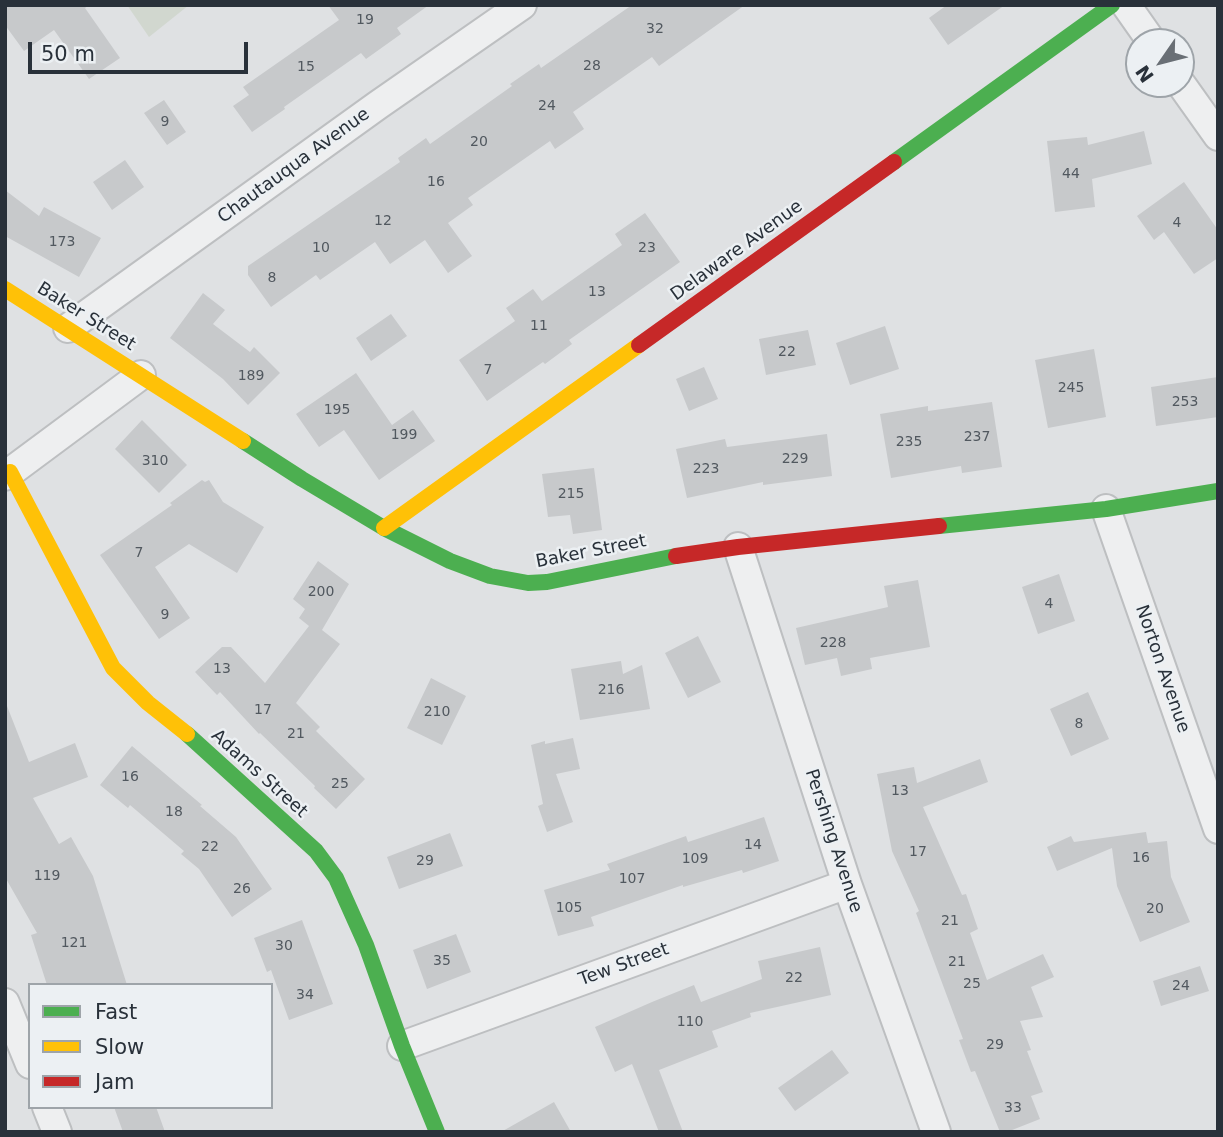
<!DOCTYPE html>
<style>
body{margin:0}
#map{position:relative;width:1223px;height:1137px;overflow:hidden;background:#dfe1e3;font-family:"DejaVu Sans",sans-serif}
canvas{display:block}
.frame{position:absolute;inset:0;border:7px solid #29313a;pointer-events:none}
.legend{position:absolute;left:28px;top:983px;width:245px;height:126px;box-sizing:border-box;background:#ecf0f3;border:2px solid #9ea4a9;margin:0;padding:9px 12px;list-style:none;font-size:21px;color:#29313a}
.legend li{display:flex;align-items:center;gap:14px;height:35px}
.legend b{width:35px;border:2px solid #9ea4a9}
.north{position:absolute;left:1125px;top:28px;width:70px;height:70px;box-sizing:border-box;background:#ecf0f3;border:2px solid #9ea4a9;border-radius:50%;rotate:235deg;font-size:19px;font-weight:700;line-height:28px;text-align:center;color:#29313a}
.north::after{content:'';display:block;margin:auto;width:24px;height:32px;background:#696f75;clip-path:polygon(50% 0,100% 100%,50% 72%,0 100%)}
.scale{position:absolute;left:28px;top:42px;width:220px;height:32px;box-sizing:border-box;border:4px solid #29313a;border-top:0;padding-left:9px;font-size:21px;line-height:24px;white-space:nowrap;color:#29313a;-webkit-text-stroke:5px #ecf0f3;paint-order:stroke}
</style>
<div id="map">
<canvas width="1223" height="1137"></canvas>
<div class="frame"></div>
<ul class="legend">
<li><b style="height:9px;background:#4caf50"></b>Fast</li>
<li><b style="height:9px;background:#ffc107"></b>Slow</li>
<li><b style="height:9px;background:#c62828"></b>Jam</li>
</ul>
<div class="north">N</div>
<div class="scale">50 m</div>
</div>
<script>
const ctx = document.querySelector('canvas').getContext('2d');
ctx.lineJoin = 'round';
function paint(path, color) {
  ctx.fillStyle = color;
  ctx.fill(path, 'evenodd');
}
function poly(rows) {
  const path = new Path2D();
  for (const r of rows) {
    path.moveTo(r[0], r[1]);
    for (let i = 2; i < r.length; i += 2) path.lineTo(r[i], r[i + 1]);
  }
  return path;
}
function strokePath(path, color, width, dash) {
  ctx.strokeStyle = color;
  ctx.lineWidth = width;
  ctx.lineCap = dash ? 'butt' : 'round';
  ctx.setLineDash(dash || []);
  ctx.stroke(path);
}
function label(font, color, halo, rows, align = 'center') {
  ctx.font = font + ' "DejaVu Sans",sans-serif';
  ctx.lineWidth = 5;
  ctx.setLineDash([]);
  ctx.textBaseline = 'middle';
  ctx.strokeStyle = halo;
  ctx.fillStyle = color;
  for (const [text, x, y, turn = 0] of rows) {
    ctx.save();
    ctx.translate(x, y);
    ctx.rotate((+turn || 0) * Math.PI / 180);
    ctx.textAlign = isNaN(turn) ? turn : align;
    if (halo) ctx.strokeText(text, 0, 0);
    ctx.fillText(text, 0, 0);
    ctx.restore();
  }
}
paint(poly([
 [127,5,189,5,149,37]
]), '#d1d7cf');
paint(poly([
 [5,5,89,5,85,8,120,58,89,79,54,30,24,51,5,25],
 [328,5,429,5,397,28,401,34,366,59,361,53,284,107,285,109,252,132,233,106,249,95,243,87,339,20],
 [632,5,745,5,659,66,652,57,573,112,584,129,555,149,550,141,468,198,473,205,448,223,472,256,448,273,425,240,390,264,375,242,320,280,316,275,271,307,248,275,248,266,400,162,398,158,426,138,430,144,512,86,510,84,539,64,541,68],
 [947,5,1005,5,948,45,929,18],
 [164,100,186,132,167,145,144,113],
 [1144,131,1152,164,1092,179,1095,207,1055,212,1047,141,1087,137,1088,145],
 [125,160,144,187,112,210,93,182],
 [1184,182,1218,230,1218,258,1194,274,1164,232,1154,240,1137,216],
 [5,190,39,216,44,207,101,238,79,277,5,236],
 [645,213,680,262,569,340,572,344,545,364,543,362,487,401,459,360,515,321,506,308,533,289,542,301,622,245,615,234],
 [203,293,225,310,213,324,250,352,254,347,280,373,248,405,223,379,170,338],
 [391,314,407,336,371,361,356,338],
 [885,326,899,369,850,385,836,343],
 [808,330,816,365,766,375,759,339],
 [1094,349,1106,417,1048,428,1035,360],
 [704,367,718,399,689,411,676,379],
 [356,373,392,425,413,410,435,441,379,480,344,430,319,447,296,414],
 [1218,377,1218,417,1156,426,1151,387],
 [992,402,1002,467,962,473,961,466,891,478,880,414,928,406,928,411],
 [142,420,187,465,159,493,115,449],
 [827,434,832,476,763,485,763,482,687,498,676,449,725,439,727,447],
 [594,468,602,530,573,534,570,515,548,517,542,474],
 [202,480,205,482,209,480,223,502,264,527,237,573,189,544,155,567,190,618,159,639,100,555,172,505,170,503],
 [318,561,349,584,322,630,340,644,296,703,320,727,316,731,365,779,336,809,314,788,315,786,260,733,259,734,220,692,217,695,195,672,222,647,231,647,265,683,309,626,299,618,305,609,293,599],
 [1059,574,1075,621,1038,634,1022,587],
 [918,580,930,647,870,658,872,669,841,676,837,658,805,665,796,628,888,607,884,586],
 [698,636,721,682,688,698,665,653],
 [621,661,623,674,642,665,650,709,580,720,571,669],
 [431,678,466,696,442,745,407,728],
 [1088,692,1109,739,1071,756,1050,709],
 [5,706,7,706,29,762,75,743,88,777,33,798,59,844,71,837,93,876,127,985,47,985,31,935,37,933,5,877],
 [573,738,580,769,556,774,573,822,547,832,538,806,543,804,531,745,545,741,545,744],
 [132,746,202,805,200,806,236,837,272,889,232,917,199,869,181,854,184,851,130,805,128,808,100,785],
 [980,759,988,782,923,807,962,895,966,894,978,929,970,933,987,980,1043,954,1054,977,1031,987,1043,1017,1020,1021,1031,1050,1027,1051,1043,1092,1031,1096,1040,1119,1007,1132,1000,1132,975,1071,971,1072,959,1040,963,1039,916,913,919,911,892,851,877,774,914,767,917,783],
 [764,817,779,861,743,873,742,870,683,887,683,885,591,917,594,926,558,936,544,890,610,870,607,864,686,836,688,842],
 [1146,832,1148,843,1167,841,1171,877,1190,922,1140,942,1117,886,1112,848,1057,871,1047,847,1071,836,1074,842],
 [450,833,463,866,399,889,387,857],
 [302,920,333,1004,289,1020,271,970,267,972,254,938],
 [456,934,471,972,427,989,413,950],
 [820,947,831,995,750,1013,751,1017,712,1031,718,1047,659,1070,683,1132,659,1132,632,1064,615,1072,595,1027,652,1002,694,985,701,1002,762,979,758,961],
 [1200,966,1209,991,1161,1006,1153,981],
 [832,1050,849,1073,795,1111,778,1088],
 [554,1102,571,1132,501,1132],
 [114,1107,156,1107,165,1132,123,1132]
]), '#c7c9cb');
const street = poly([
 [1126,5,1152,42],
 [1181,84,1218,136],
 [68,328,378,105,522,5],
 [5,476,141,375],
 [1106,509,1218,829],
 [738,547,847,884,936,1132],
 [5,1003,30,1064],
 [402,1046,847,884],
 [47,1107,57,1132]
]);
strokePath(street, '#bdbfc1', 32);
strokePath(street, '#eeeff0', 28);
strokePath(poly([
 [894,162,1112,5],
 [243,441,302,479,384,528,450,561,490,576,528,583,547,582,676,556],
 [939,526,1106,509,1218,491],
 [187,734,316,851,336,878,366,945,402,1046,437,1132]
]), '#4caf50', 16);
strokePath(poly([
 [5,289,243,441],
 [10,472,113,668,148,703,187,734],
 [384,528,639,345]
]), '#ffc107', 16);
strokePath(poly([
 [639,345,894,162],
 [676,556,738,547,939,526]
]), '#c62828', 16);
label('14px', '#51585f', null, [
 ["19",365,20],
 ["32",655,29],
 ["28",592,66],
 ["15",306,67],
 ["24",547,106],
 ["9",165,122],
 ["20",479,142],
 ["44",1071,174],
 ["16",436,182],
 ["12",383,221],
 ["4",1177,223],
 ["173",62,242],
 ["10",321,248],
 ["23",647,248],
 ["8",272,278],
 ["13",597,292],
 ["11",539,326],
 ["22",787,352],
 ["7",488,370],
 ["189",251,376],
 ["245",1071,388],
 ["253",1185,402],
 ["195",337,410],
 ["199",404,435],
 ["237",977,437],
 ["235",909,442],
 ["229",795,459],
 ["310",155,461],
 ["223",706,469],
 ["215",571,494],
 ["7",139,553],
 ["200",321,592],
 ["4",1049,604],
 ["9",165,615],
 ["228",833,643],
 ["13",222,669],
 ["216",611,690],
 ["17",263,710],
 ["210",437,712],
 ["8",1079,724],
 ["21",296,734],
 ["16",130,777],
 ["25",340,784],
 ["13",900,791],
 ["18",174,812],
 ["14",753,845],
 ["22",210,847],
 ["17",918,852],
 ["16",1141,858],
 ["109",695,859],
 ["29",425,861],
 ["119",47,876],
 ["107",632,879],
 ["26",242,889],
 ["105",569,908],
 ["20",1155,909],
 ["21",950,921],
 ["121",74,943],
 ["30",284,946],
 ["35",442,961],
 ["21",957,962],
 ["22",794,978],
 ["25",972,984],
 ["24",1181,986],
 ["34",305,995],
 ["110",690,1022],
 ["29",995,1045],
 ["33",1013,1108]
]);
label('18px', '#29313a', '#ecf0f3', [
 ["Chautauqua Avenue",294,166,-36],
 ["Delaware Avenue",737,251,-36],
 ["Baker Street",86,317,32],
 ["Baker Street",591,552,-11],
 ["Norton Avenue",1162,669,71],
 ["Adams Street",259,774,42],
 ["Pershing Avenue",833,841,72],
 ["Tew Street",624,965,-20]
]);
</script>
